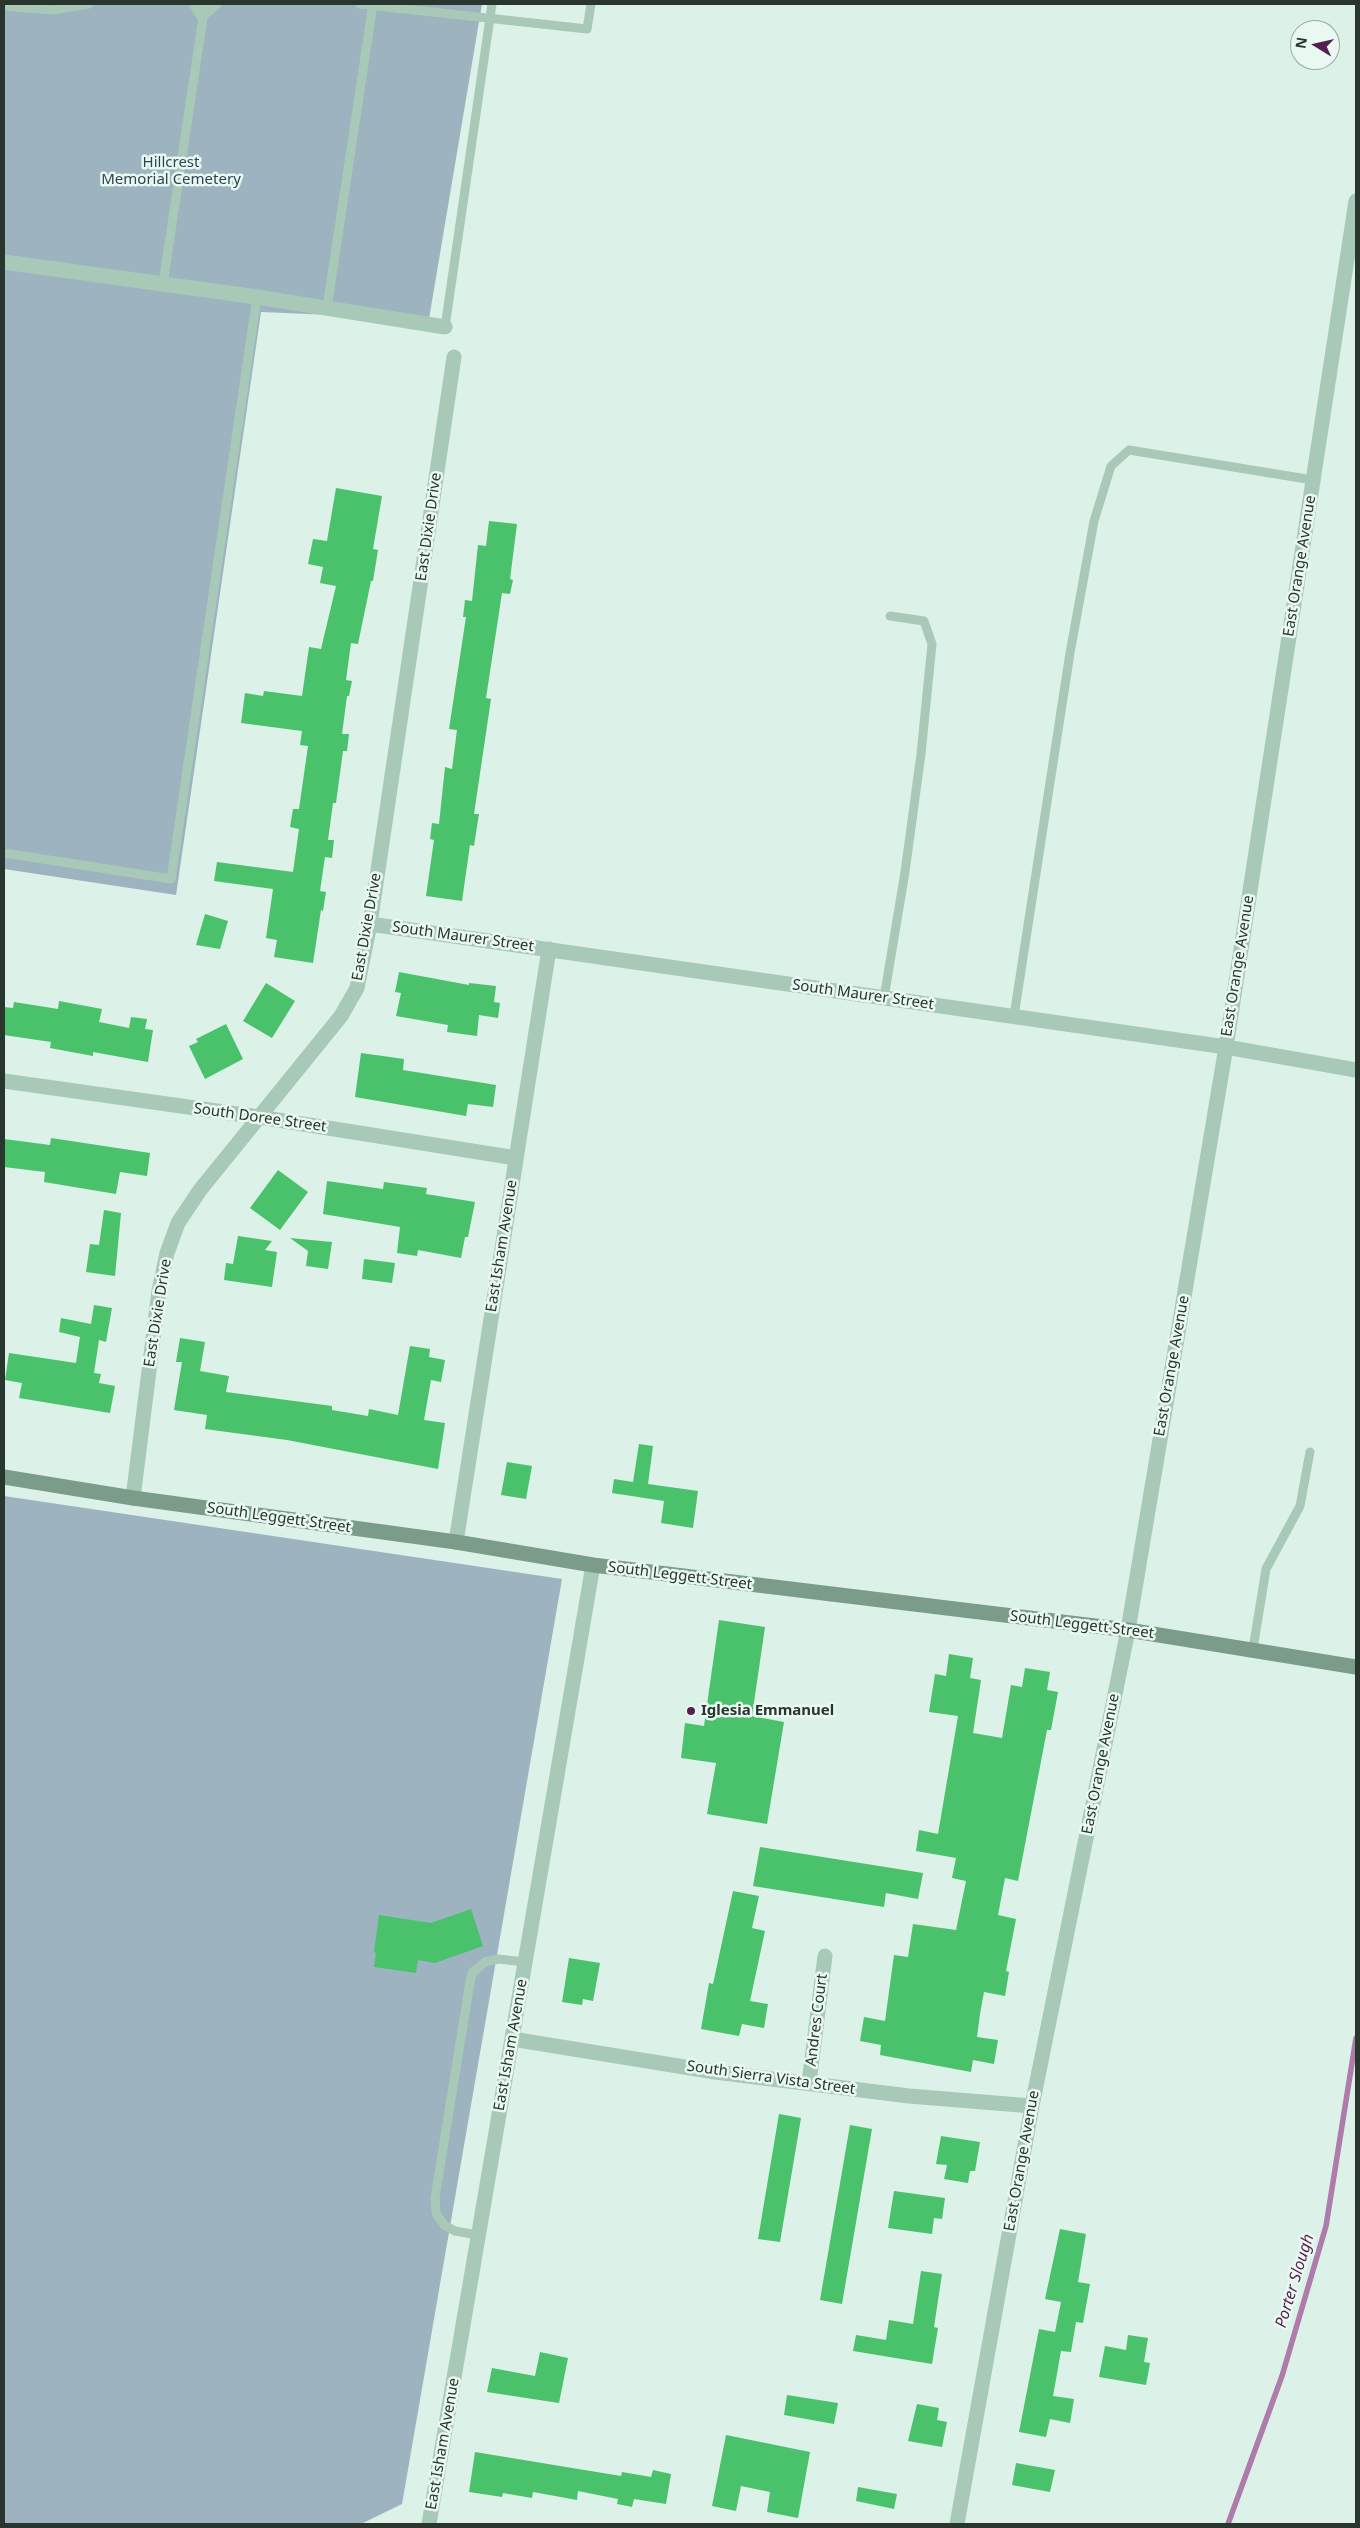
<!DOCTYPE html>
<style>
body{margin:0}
#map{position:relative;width:1360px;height:2528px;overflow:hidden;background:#dcf1e8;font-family:"Noto Sans",sans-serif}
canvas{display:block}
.frame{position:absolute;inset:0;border:5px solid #28362d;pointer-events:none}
.north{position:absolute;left:1290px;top:20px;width:50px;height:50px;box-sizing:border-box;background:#e9f9f2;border:1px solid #9caba3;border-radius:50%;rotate:279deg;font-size:14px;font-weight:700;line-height:20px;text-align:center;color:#28362d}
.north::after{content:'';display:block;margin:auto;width:18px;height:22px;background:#561f51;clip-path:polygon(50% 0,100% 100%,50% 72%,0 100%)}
</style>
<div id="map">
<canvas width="1360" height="2528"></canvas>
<div class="frame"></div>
<div class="north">N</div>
</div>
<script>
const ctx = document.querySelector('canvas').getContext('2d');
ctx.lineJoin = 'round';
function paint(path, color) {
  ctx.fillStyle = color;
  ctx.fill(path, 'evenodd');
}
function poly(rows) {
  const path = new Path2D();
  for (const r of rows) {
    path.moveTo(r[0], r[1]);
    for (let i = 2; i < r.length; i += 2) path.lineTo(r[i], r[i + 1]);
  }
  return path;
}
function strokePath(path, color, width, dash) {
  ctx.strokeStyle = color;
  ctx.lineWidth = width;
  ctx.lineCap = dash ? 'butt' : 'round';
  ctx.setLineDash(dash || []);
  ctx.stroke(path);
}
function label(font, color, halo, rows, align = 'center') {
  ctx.font = font + ' "Noto Sans",sans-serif';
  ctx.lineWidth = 5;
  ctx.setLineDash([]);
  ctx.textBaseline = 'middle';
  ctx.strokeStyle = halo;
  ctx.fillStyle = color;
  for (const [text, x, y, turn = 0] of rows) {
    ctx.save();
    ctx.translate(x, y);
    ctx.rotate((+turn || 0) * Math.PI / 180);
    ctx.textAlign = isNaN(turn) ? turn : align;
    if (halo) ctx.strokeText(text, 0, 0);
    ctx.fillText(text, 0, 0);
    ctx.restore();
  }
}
paint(poly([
 [4,4,482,4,429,319,261,312,176,895,4,869],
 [4,1496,562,1579,402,2504,361,2524,4,2524]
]), '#9db3c0');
strokePath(poly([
 [1228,2524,1282,2376,1326,2226,1356,2038]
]), '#ad7caa', 5.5);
paint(poly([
 [336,488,382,496,373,549,378,550,373,581,371,581,358,644,351,643,346,680,352,681,349,696,347,696,342,734,349,734,347,751,343,751,336,803,333,803,328,840,334,840,332,858,325,857,320,891,326,892,323,911,321,910,313,963,274,957,277,940,266,938,273,889,214,881,217,862,293,872,299,829,290,827,293,809,299,809,308,746,300,745,302,731,241,723,245,693,263,696,264,691,302,696,309,647,321,649,336,586,320,583,323,567,308,564,313,539,327,541],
 [489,521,517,524,510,579,513,580,510,594,502,593,486,698,491,699,474,814,479,814,474,846,470,845,462,901,426,896,434,840,430,839,432,823,439,824,445,767,452,769,457,730,449,729,466,617,463,617,465,600,472,601,478,545,486,546],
 [205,914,228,921,220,949,196,945],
 [399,972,469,985,469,983,496,986,494,1002,500,1003,498,1018,479,1015,477,1036,447,1032,448,1025,396,1016,401,993,395,992],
 [266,983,295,1001,272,1038,243,1021],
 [59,1001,102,1009,99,1022,129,1028,131,1017,147,1019,145,1029,153,1030,148,1062,93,1052,93,1056,50,1048,51,1042,4,1035,4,1007,13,1008,14,1002,58,1009],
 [226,1024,243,1059,205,1079,189,1046,198,1042,196,1039],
 [361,1053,404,1059,403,1070,496,1085,493,1107,468,1104,466,1116,355,1097],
 [51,1138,150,1153,147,1176,120,1172,116,1194,44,1182,45,1172,4,1167,4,1139,50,1145],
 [278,1170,308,1192,280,1230,250,1208],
 [327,1181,383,1189,384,1182,427,1188,426,1194,475,1202,468,1237,465,1237,461,1258,418,1250,417,1256,397,1253,400,1227,323,1214],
 [104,1210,121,1213,115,1276,86,1272,90,1244,99,1245],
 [238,1236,272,1241,265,1250,277,1252,272,1287,224,1280,226,1263,233,1264],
 [290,1238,332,1242,328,1269,306,1266,308,1251],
 [364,1259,395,1263,392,1283,362,1279],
 [94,1305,112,1308,106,1342,99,1340,94,1373,101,1374,99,1383,115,1386,110,1413,19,1398,22,1383,5,1380,9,1353,76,1363,80,1337,59,1332,61,1318,91,1324],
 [180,1338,205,1342,200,1371,229,1376,226,1392,332,1406,332,1410,368,1416,369,1409,398,1415,410,1346,430,1349,429,1357,445,1360,441,1382,431,1380,424,1420,445,1423,438,1469,287,1440,205,1429,207,1415,174,1410,182,1362,176,1362],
 [639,1444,653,1446,648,1484,698,1491,693,1528,661,1523,664,1501,612,1493,614,1479,633,1482],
 [507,1462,532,1466,526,1499,501,1495],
 [719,1620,765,1627,752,1716,784,1722,767,1824,707,1814,716,1763,681,1758,685,1723,704,1726],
 [949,1654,973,1658,970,1678,981,1680,973,1733,1002,1738,1011,1685,1022,1687,1025,1668,1050,1672,1047,1690,1058,1692,1051,1730,1047,1730,1018,1881,1005,1878,998,1915,1016,1919,1006,1971,1009,1972,1005,1996,984,1992,980,2014,977,2037,998,2040,994,2064,973,2060,971,2072,880,2055,881,2045,860,2041,864,2017,885,2021,894,1955,908,1957,913,1924,956,1930,966,1881,952,1878,956,1858,916,1851,919,1830,938,1834,958,1716,929,1712,935,1674,946,1676],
 [760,1847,923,1873,918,1899,886,1893,884,1907,753,1886],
 [733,1891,759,1896,752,1928,765,1931,750,2001,768,2004,764,2028,742,2024,739,2036,701,2029,709,1983,713,1984],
 [471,1909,483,1946,435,1963,418,1960,416,1973,374,1967,376,1953,374,1952,379,1915,431,1923],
 [569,1958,600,1963,593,2001,583,1999,582,2005,562,2002],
 [779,2114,801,2118,780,2242,758,2239],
 [850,2125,872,2129,842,2304,820,2300],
 [941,2136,980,2142,975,2171,970,2171,968,2183,944,2179,947,2165,936,2164],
 [894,2191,945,2198,942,2219,934,2218,932,2234,888,2228],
 [1060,2229,1086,2234,1078,2282,1090,2284,1083,2323,1076,2322,1071,2352,1061,2351,1053,2396,1074,2399,1070,2423,1050,2419,1046,2437,1019,2432,1039,2329,1055,2332,1061,2302,1045,2299],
 [921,2271,942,2274,934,2327,938,2328,932,2364,853,2351,856,2335,886,2340,889,2320,913,2324],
 [1128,2335,1148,2338,1144,2362,1150,2363,1146,2385,1099,2377,1105,2346,1126,2350],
 [540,2352,568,2358,559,2403,487,2392,492,2368,535,2376],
 [787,2395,838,2403,834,2424,784,2415],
 [917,2404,939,2408,937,2420,947,2422,942,2447,908,2441],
 [726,2435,810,2452,798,2518,767,2512,770,2492,741,2486,736,2511,712,2506],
 [475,2452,621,2476,622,2472,651,2477,653,2470,671,2474,666,2504,634,2499,632,2507,617,2504,618,2499,578,2491,577,2500,533,2492,532,2498,503,2493,502,2497,469,2492],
 [1016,2463,1055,2470,1050,2492,1012,2485],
 [858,2487,897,2494,894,2509,856,2501]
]), '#4ac16b');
strokePath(poly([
 [193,4,202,18,217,4],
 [360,4,587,29,591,4],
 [4,6,53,10,89,4],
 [163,284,205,4],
 [327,308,373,4],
 [445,327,492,4],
 [4,853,171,879,257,297],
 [884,998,905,872,921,754,932,644,924,621,890,616],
 [1014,1016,1070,653,1094,521,1111,466,1129,450,1313,480],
 [1253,1649,1266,1569,1300,1506,1310,1452],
 [478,2235,455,2231,444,2225,436,2213,435,2198,469,1988,472,1973,485,1962,498,1959,525,1962]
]), '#a9c9b8', 9);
strokePath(poly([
 [4,262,257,297,445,327],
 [370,924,1226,1047,1356,1070],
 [4,1081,259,1117,516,1158],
 [133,1498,159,1291,167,1253,178,1223,200,1190,341,1016,357,988,370,924,454,357],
 [456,1542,549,949],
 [512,2039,715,2072,909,2096,1032,2106],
 [809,2083,825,1956],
 [429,2524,593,1565],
 [957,2524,1032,2106,1128,1630,1226,1047,1356,201]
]), '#a9c9b8', 15);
strokePath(poly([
 [4,1477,133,1498,456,1542,593,1565,1128,1630,1356,1667]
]), '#7a9c88', 15);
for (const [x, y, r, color] of [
 [691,1711,5,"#561f51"]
]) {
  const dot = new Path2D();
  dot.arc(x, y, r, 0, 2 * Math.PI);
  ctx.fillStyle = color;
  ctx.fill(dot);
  strokePath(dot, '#e9f9f2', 2);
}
label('15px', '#2d4453', '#e9f9f2', [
 ["Hillcrest",171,163],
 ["Memorial Cemetery",171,180]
]);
label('15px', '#28362d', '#e9f9f2', [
 ["East Dixie Drive",429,527,-82],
 ["East Orange Avenue",1300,566,-81],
 ["East Dixie Drive",367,927,-80],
 ["South Maurer Street",463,937,8],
 ["East Orange Avenue",1238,966,-81],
 ["South Maurer Street",863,995,8],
 ["South Doree Street",260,1118,8],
 ["East Isham Avenue",502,1246,-81],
 ["East Dixie Drive",158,1313,-81],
 ["East Orange Avenue",1172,1366,-80],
 ["South Leggett Street",279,1518,8],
 ["South Leggett Street",680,1576,7],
 ["South Leggett Street",1082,1625,7],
 ["East Orange Avenue",1101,1764,-79],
 ["Andres Court",817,2020,-83],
 ["East Isham Avenue",511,2045,-80],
 ["South Sierra Vista Street",771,2078,8],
 ["East Orange Avenue",1022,2161,-80],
 ["East Isham Avenue",443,2444,-80]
]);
label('bold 15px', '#28362d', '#e9f9f2', [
 ["Iglesia Emmanuel",701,1711]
], 'left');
label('italic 16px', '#561f51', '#e9f9f2', [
 ["Porter Slough",1295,2281,-73]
]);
</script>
